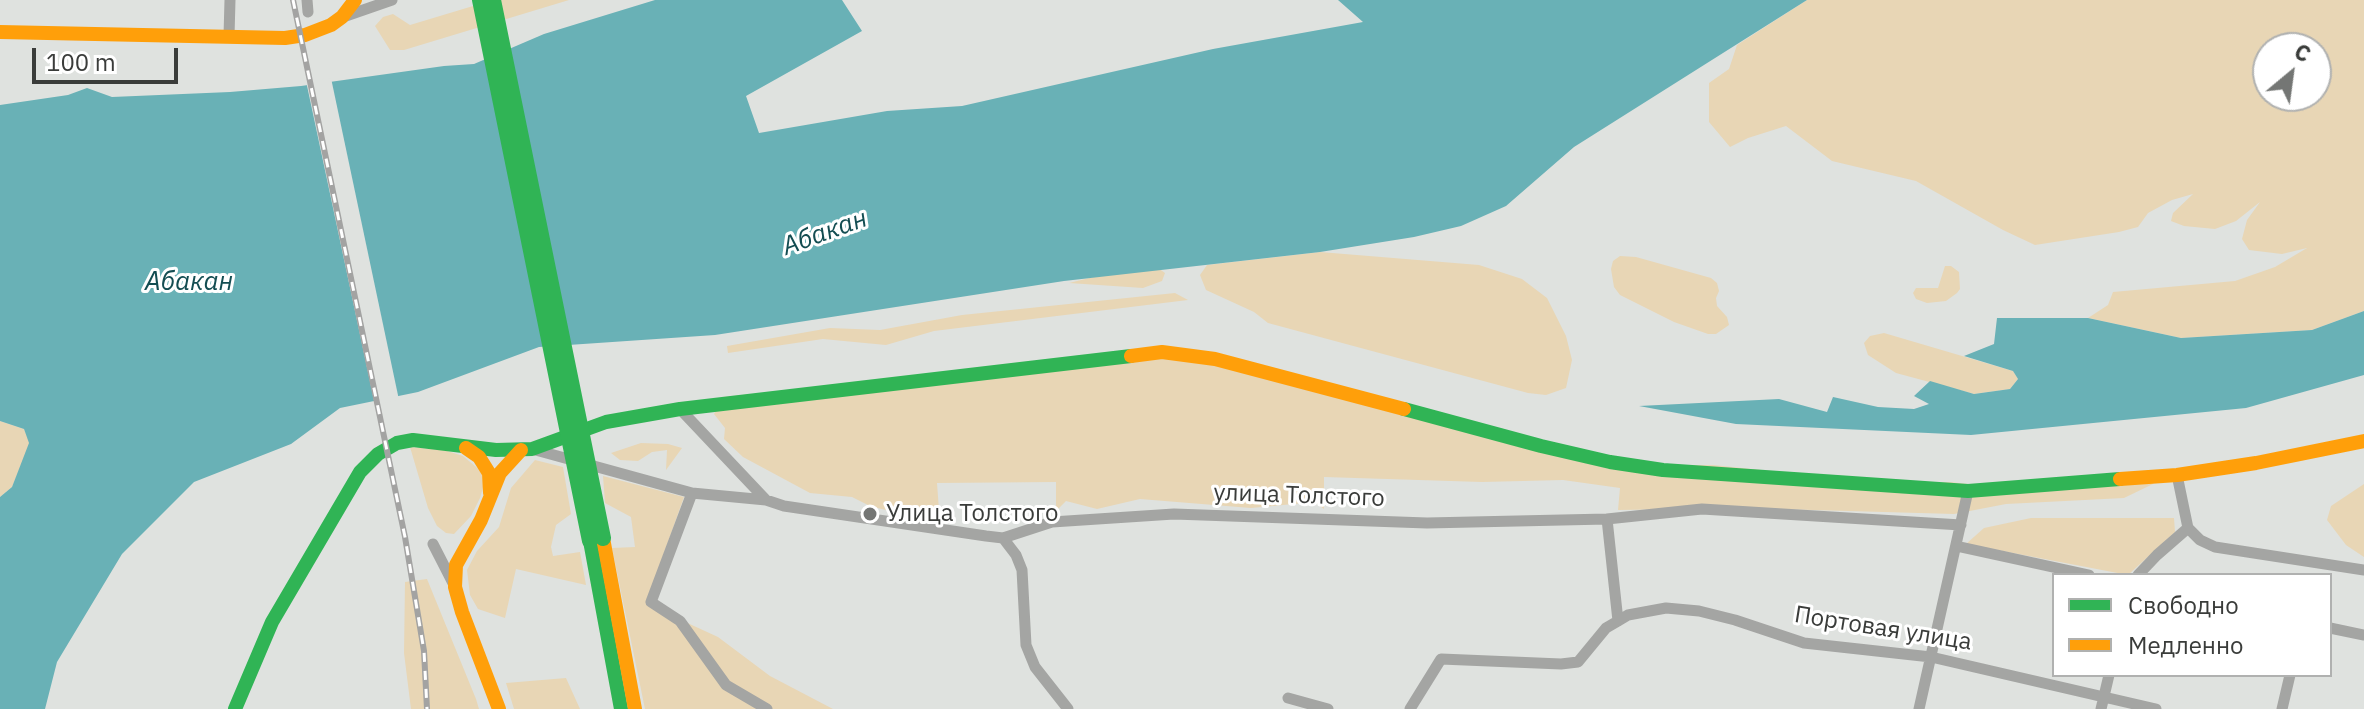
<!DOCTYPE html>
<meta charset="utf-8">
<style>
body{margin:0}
#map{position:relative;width:2364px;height:709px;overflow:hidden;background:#dfe2df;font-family:"IBM Plex Sans",sans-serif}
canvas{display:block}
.legend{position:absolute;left:2052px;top:573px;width:280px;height:104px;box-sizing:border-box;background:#fff;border:2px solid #b0b1b0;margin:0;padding:10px 14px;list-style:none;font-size:24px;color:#3a3c3a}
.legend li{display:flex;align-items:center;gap:16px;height:40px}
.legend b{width:40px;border:2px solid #b0b1b0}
.north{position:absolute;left:2252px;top:32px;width:80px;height:80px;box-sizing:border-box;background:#fff;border:2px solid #b0b1b0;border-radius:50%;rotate:29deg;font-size:22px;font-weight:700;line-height:32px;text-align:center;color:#3a3c3a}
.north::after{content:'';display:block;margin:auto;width:28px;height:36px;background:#747674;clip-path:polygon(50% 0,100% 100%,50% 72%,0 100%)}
.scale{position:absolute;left:32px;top:48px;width:146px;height:36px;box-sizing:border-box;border:4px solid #3a3c3a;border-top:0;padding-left:10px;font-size:24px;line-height:28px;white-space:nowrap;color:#3a3c3a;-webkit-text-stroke:6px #fff;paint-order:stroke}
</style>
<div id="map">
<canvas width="2364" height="709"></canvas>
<ul class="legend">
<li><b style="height:10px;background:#30b455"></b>Свободно</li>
<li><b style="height:10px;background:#ff9f0a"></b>Медленно</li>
</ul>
<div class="north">С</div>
<div class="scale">100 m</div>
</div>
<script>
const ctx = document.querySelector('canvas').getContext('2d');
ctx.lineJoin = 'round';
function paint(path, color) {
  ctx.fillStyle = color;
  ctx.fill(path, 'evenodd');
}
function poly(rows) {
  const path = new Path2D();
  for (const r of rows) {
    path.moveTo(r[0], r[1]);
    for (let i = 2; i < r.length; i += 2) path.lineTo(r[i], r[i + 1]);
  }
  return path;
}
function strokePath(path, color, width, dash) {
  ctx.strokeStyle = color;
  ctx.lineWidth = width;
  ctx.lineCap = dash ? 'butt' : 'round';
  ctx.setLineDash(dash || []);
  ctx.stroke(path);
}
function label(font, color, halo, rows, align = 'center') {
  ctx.font = font + ' "IBM Plex Sans",sans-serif';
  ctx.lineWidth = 6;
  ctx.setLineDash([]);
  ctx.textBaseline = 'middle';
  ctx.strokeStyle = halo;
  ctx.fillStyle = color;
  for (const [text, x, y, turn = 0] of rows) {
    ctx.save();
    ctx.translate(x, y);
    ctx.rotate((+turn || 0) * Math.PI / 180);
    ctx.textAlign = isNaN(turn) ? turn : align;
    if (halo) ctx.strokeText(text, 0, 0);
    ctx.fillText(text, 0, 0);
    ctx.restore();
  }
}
paint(poly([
 [493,0,569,0,404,50,390,50,375,26,383,17,393,14,410,25],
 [1807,0,2364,0,2364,311,2312,330,2181,338,2088,318,2108,305,2113,292,2235,281,2275,267,2307,248,2282,254,2249,250,2242,239,2247,220,2260,202,2236,221,2215,229,2184,226,2171,221,2173,213,2193,194,2172,200,2148,213,2138,227,2119,232,2035,245,2003,230,1916,181,1832,161,1786,126,1748,138,1730,147,1709,122,1709,83,1729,69,1737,45],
 [2268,48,2316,48,2316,96,2268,96],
 [1320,252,1479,265,1522,279,1547,298,1566,336,1572,360,1566,388,1546,395,1528,393,1268,323,1254,312,1206,290,1200,275,1207,265],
 [1620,256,1636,257,1711,278,1717,283,1719,291,1716,298,1717,306,1727,317,1729,325,1716,334,1708,334,1674,322,1620,295,1614,287,1611,269,1613,261],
 [1945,266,1951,266,1959,272,1960,289,1957,293,1946,301,1927,303,1916,299,1913,293,1916,288,1938,288],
 [1130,268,1158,268,1165,273,1162,281,1143,288,1069,283],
 [1175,293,1188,300,934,331,886,345,823,339,728,353,727,346,830,328,880,330,962,315],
 [1884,333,2013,371,2018,379,2010,389,1974,394,1896,373,1868,355,1864,343,1870,336],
 [1191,350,1471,427,1644,465,1713,465,1896,484,1950,482,1995,487,2155,476,2153,484,2124,498,2006,504,1954,514,1743,508,1618,510,1620,488,1563,480,1482,482,1324,477,1324,509,1315,502,1251,508,1140,499,1097,509,1066,501,1056,511,1056,482,937,483,940,524,870,506,852,497,810,493,743,457,724,439,725,428,714,414,723,397],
 [0,421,24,429,30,443,12,487,0,497],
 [641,443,668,444,682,448,666,470,667,450,652,452,638,461,620,460,611,453],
 [410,447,444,450,463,456,482,472,484,484,480,498,471,516,454,534,446,533,437,526,428,508],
 [535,460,563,467,571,514,556,525,551,547,553,556,580,552,586,585,516,569,505,618,478,609,470,595,467,570,477,551,499,527,511,488],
 [603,476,684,497,646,604,718,637,770,676,833,709,645,709,612,548,635,547,631,517,605,503],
 [2364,484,2364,557,2346,545,2327,520,2331,506],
 [2031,518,2174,518,2175,532,2128,575,1966,544,1984,528],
 [427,579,476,699,479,709,411,709,404,653,405,582],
 [566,678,580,709,514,709,506,683]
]), '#e8d6b5');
paint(poly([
 [655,0,842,0,862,31,746,96,759,133,887,111,962,106,1213,49,1363,22,1338,0,1807,0,1574,147,1506,206,1461,226,1414,237,1320,252,1064,281,715,335,539,347,418,392,340,408,291,444,194,482,122,554,57,662,45,709,0,709,0,497,12,487,29,443,24,429,0,421,0,105,68,95,87,88,112,97,230,92,301,86,444,66,474,64,544,34],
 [2364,311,2364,375,2246,408,1971,435,1736,424,1639,406,1779,399,1827,412,1833,397,1878,407,1914,409,1929,404,1914,396,1930,381,1974,394,2010,389,2018,379,2013,371,1964,356,1994,344,1997,318,2088,318,2181,338,2312,330]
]), '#69b1b6');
paint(poly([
 [331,78,399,400,375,405,306,81]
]), '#dfe2df');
strokePath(poly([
 [307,0,308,12],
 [343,17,392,0],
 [229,36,230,0],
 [680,409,766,500,784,506,986,536,1003,538,1052,522,1174,514,1427,523,1607,519,1702,509,1961,525],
 [532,449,692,493,766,500],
 [2177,475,2188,528,2200,540,2215,547,2364,570],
 [692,493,651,602,680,621,726,685,767,709],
 [1607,519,1618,621],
 [1003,538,1016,555,1022,570,1026,645,1035,667,1068,709],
 [433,544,455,587],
 [1956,546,2089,575],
 [2138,575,2157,555,2188,528],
 [2330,628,2364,635],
 [1288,698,1328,709],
 [1410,709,1441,659,1561,664,1578,662,1606,628,1618,621,1628,615,1666,608,1699,611,1735,620,1804,643,1931,657,2156,709],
 [1919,709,1968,491],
 [2101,709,2109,675],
 [2282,709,2290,675]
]), '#a4a5a3', 11);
strokePath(poly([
 [1404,409,1541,446,1610,462,1663,470,1968,491,2120,479],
 [590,541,621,709],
 [235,709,272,622,360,472,378,454,397,443,413,440,496,450,532,449,606,422,680,409,1131,356]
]), '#30b455', 14);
strokePath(poly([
 [0,32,285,38,305,35,331,25,342,17,355,0],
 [1131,356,1162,352,1215,359,1404,409],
 [466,448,479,457,489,473,490,493],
 [2120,479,2177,475,2256,463,2364,441],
 [603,538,635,709],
 [499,709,462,612,455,587,456,565,481,520,500,473,521,450]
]), '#ff9f0a', 14);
const rail = poly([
 [293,0,405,537,424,651,427,709]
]);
strokePath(rail, '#a3a3a2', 6);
strokePath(rail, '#fff', 3, [9]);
strokePath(poly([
 [480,0,590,541],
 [493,0,603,538]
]), '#30b455', 16);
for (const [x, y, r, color] of [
 [870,514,8,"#747674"]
]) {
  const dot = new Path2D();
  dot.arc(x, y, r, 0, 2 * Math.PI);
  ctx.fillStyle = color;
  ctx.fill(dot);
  strokePath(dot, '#fff', 3);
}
label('24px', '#3a3c3a', '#fff', [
 ["улица Толстого",1299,496,2],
 ["Портовая улица",1883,629,9]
]);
label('24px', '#3a3c3a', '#fff', [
 ["Улица Толстого",886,514]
], 'left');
label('italic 26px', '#134d52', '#fff', [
 ["Абакан",825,233,-20],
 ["Абакан",189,282]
]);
</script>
